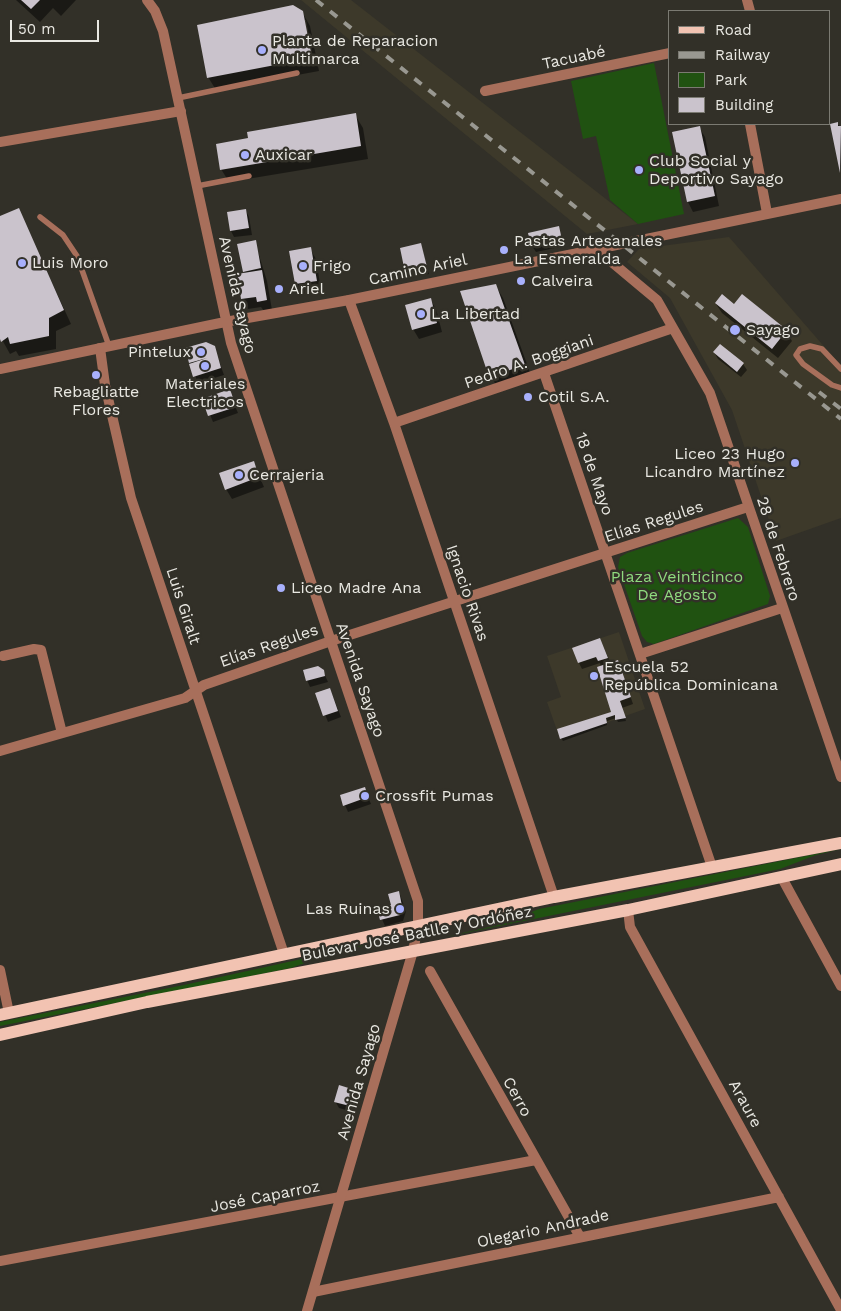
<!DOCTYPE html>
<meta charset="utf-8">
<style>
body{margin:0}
#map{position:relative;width:841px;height:1311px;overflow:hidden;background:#323028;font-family:"Work Sans",sans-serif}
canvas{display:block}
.legend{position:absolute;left:668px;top:10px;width:162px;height:115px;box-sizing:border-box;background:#323028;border:1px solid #7b7a72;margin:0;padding:6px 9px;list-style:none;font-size:15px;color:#e9e8e2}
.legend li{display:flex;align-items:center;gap:10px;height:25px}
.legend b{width:25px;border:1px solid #7b7a72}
.scale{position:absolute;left:10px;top:20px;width:89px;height:22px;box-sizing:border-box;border:2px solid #e9e8e2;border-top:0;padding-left:6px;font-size:15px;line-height:18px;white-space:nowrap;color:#e9e8e2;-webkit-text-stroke:4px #323028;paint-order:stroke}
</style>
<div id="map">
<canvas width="841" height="1311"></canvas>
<ul class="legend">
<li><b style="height:6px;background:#f2c3b2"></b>Road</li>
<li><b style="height:6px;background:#999891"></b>Railway</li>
<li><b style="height:14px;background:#205211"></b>Park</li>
<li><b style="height:14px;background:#cac3cc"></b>Building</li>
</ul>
<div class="scale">50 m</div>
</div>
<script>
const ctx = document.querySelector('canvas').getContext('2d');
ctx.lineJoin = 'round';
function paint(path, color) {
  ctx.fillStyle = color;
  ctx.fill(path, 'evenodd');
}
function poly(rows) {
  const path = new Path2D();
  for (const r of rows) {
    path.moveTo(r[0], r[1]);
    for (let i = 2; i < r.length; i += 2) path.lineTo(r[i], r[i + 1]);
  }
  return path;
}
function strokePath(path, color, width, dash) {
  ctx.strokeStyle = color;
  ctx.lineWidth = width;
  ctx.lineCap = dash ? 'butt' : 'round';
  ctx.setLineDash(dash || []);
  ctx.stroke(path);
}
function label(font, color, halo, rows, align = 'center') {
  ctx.font = font + ' "Work Sans",sans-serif';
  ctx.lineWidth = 5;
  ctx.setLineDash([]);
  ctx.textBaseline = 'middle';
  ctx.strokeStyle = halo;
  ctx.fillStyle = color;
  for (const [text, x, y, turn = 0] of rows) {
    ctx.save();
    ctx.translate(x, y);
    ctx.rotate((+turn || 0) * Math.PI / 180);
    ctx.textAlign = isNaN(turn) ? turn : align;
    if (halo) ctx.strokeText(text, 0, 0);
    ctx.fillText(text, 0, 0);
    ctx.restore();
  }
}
paint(poly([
 [301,0,351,0,638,224,587,234],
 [729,237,841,366,841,518,776,541,732,410,670,298,627,262,639,249],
 [619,632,645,709,560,739,547,702,561,697,547,656]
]), '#3d392a');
paint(poly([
 [654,63,684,214,638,224,610,200,596,136,583,139,571,81],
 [738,518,748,527,770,596,768,604,654,644,647,642,642,636,618,567,620,557,627,553],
 [841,849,816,855,780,869,445,937,498,925,539,909],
 [392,939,332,953,291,968,0,1026,0,1022,184,985]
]), '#205211');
paint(poly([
 [16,0,76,0,61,16,53,8,40,22],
 [302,12,310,26,319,71,216,90,208,77],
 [304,20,306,20,314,63,312,64],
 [355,115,363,128,368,159,229,182,221,169,249,139],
 [837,124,841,127,841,171,832,125],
 [699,127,705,137,719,206,693,212,688,202],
 [18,209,71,324,56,331,56,349,19,356,16,351,10,354,0,336,0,217],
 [246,211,249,217,252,235,234,237,231,231,228,213],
 [558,228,565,246,536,252,532,246],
 [255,242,267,281,272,310,264,311,261,307,248,309,242,299,239,275,245,274,244,271],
 [421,245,429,274,410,278,402,249],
 [310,249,316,259,321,290,301,294,296,284],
 [495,285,503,298,532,378,498,389,491,376],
 [430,299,436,309,442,332,419,339,413,329],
 [716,304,735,306,786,331,792,341,778,358,722,313],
 [214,347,224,375,198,383,190,362],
 [714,352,743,364,747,370,741,377,718,359],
 [229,391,238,413,213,422,204,400],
 [253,462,264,487,232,499,226,489],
 [600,639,611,664,618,662,621,668,633,704,622,708,626,721,618,722,616,718,607,721,607,725,563,741,561,738,613,713,600,663,582,669,579,663],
 [323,671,328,682,310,687,307,680],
 [330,689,341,717,328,722,317,694],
 [364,788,371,804,348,812,345,805],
 [399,892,406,911,403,921,385,926,378,910,392,906],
 [354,1091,358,1097,353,1112,339,1108,335,1101]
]), '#0007');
paint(poly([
 [21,0,40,0,31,9],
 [293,5,303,11,312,58,207,78,197,25],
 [356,113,361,146,220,170,216,144,248,138,247,132],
 [838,122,838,126,841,126,840,173,830,124],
 [700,126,715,196,687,202,672,132],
 [19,208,64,310,49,318,49,336,10,344,8,337,1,342,0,339,0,216],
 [246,209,249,228,230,231,227,212],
 [559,226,562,240,531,247,528,233],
 [256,240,261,268,243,272,237,244],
 [421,243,427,267,405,272,400,248],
 [311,247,317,281,295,284,289,251],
 [262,270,267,300,257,302,256,297,241,299,237,274],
 [496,284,525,365,489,377,460,291],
 [722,294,734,304,742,294,787,330,772,349,715,303],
 [431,298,437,323,412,330,405,305],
 [206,342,215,346,221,368,193,377,189,364,207,358,189,363,185,348],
 [720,344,744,363,737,372,713,352],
 [230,389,236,407,208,416,202,399],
 [254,461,259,477,225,490,219,473],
 [600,638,608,658,598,661,596,657,578,663,572,648],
 [618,660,631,697,620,701,626,718,615,720,615,715,606,718,607,723,560,739,557,729,611,712,597,667],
 [318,666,324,670,325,676,306,681,303,670],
 [330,688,338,711,323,716,315,693],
 [365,787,368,797,343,806,340,795],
 [399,891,403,911,400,915,380,920,377,909,391,905,388,894],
 [339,1085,355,1090,350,1106,334,1102]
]), '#cac3cc');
strokePath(poly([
 [178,98,297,73],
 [197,186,249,176],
 [40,217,63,235,77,256,109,346],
 [841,369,822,349,810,346,800,349,796,355,803,364,832,385,841,388]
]), '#a86f5b', 5.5);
strokePath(poly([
 [747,0,750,11],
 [485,91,670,53],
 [750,124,767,213],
 [0,142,181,111],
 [596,249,657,300,710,393,841,777],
 [349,300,394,423,554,897],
 [100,348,105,385,131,498,284,954],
 [544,373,712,867],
 [394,423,673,328],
 [640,654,782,608],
 [3,656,34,649,41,650,62,733],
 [0,751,185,698,204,685,331,641,748,507],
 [782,878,841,986],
 [628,910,630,927,841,1310],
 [0,970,9,1013],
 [430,971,580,1237],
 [0,1261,536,1160],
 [313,1292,779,1197]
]), '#a86f5b', 10);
strokePath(poly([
 [147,0,155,11,163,31,231,343,418,901,418,927,413,951,307,1311],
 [0,369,225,322,349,300,841,199]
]), '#a86f5b', 10);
strokePath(poly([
 [0,1015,554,897,841,843],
 [0,1035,147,1002,628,910,841,864]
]), '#f2c3b2', 12);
strokePath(poly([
 [316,0,841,419],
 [819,392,841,409]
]), '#999891', 4, [9, 9]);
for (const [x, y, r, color] of [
 [262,50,5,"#a8b0fc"],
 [245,155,5,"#a8b0fc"],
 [639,170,5,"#a8b0fc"],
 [504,250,5,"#a8b0fc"],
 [22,263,5,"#a8b0fc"],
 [303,266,5,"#a8b0fc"],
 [521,281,5,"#a8b0fc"],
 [279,289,5,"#a8b0fc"],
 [421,314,5,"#a8b0fc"],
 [735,330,6,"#a8b0fc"],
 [201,352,5,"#a8b0fc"],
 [205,366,5,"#a8b0fc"],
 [96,375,5,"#a8b0fc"],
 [528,397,5,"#a8b0fc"],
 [795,463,5,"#a8b0fc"],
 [239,475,5,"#a8b0fc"],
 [281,588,5,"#a8b0fc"],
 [594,676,5,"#a8b0fc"],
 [365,796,5,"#a8b0fc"],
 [400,909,5,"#a8b0fc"]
]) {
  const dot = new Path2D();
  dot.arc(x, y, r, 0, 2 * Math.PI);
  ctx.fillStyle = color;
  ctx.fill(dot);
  strokePath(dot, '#323028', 2);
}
label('16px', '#e9e8e2', '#323028', [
 ["Planta de Reparacion",272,41],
 ["Multimarca",272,59],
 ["Auxicar",255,155],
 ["Club Social y",649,161],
 ["Deportivo Sayago",649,179],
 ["Pastas Artesanales",514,241],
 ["La Esmeralda",514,259],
 ["Luis Moro",32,263],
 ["Frigo",313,266],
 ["Calveira",531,281],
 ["Ariel",289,289],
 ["La Libertad",431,314],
 ["Sayago",746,330],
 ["Pintelux",191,352,"right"],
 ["Materiales",205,384,"center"],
 ["Electricos",205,402,"center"],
 ["Rebagliatte",96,392,"center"],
 ["Flores",96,410,"center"],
 ["Cotil S.A.",538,397],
 ["Liceo 23 Hugo",785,454,"right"],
 ["Licandro Martínez",785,472,"right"],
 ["Cerrajeria",249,475],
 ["Liceo Madre Ana",291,588],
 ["Escuela 52",604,667],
 ["República Dominicana",604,685],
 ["Crossfit Pumas",375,796],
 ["Las Ruinas",390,909,"right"]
], 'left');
label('16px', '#e9e8e2', '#323028', [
 ["Tacuabé",574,58,-12],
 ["Camino Ariel",418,270,-12],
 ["Avenida Sayago",237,295,77],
 ["Pedro A. Boggiani",529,362,-19],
 ["18 de Mayo",594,474,71],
 ["Elías Regules",654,522,-18],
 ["28 de Febrero",778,549,72],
 ["Ignacio Rivas",467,593,71],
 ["Luis Giralt",183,606,72],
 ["Elías Regules",269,646,-19],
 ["Avenida Sayago",360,680,71],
 ["Bulevar José Batlle y Ordóñez",417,934,-11],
 ["Avenida Sayago",359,1082,-74],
 ["Cerro",517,1097,61],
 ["Araure",745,1104,61],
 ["José Caparroz",265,1197,-11],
 ["Olegario Andrade",543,1229,-12]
]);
label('16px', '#8fda7e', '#323028', [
 ["Plaza Veinticinco",677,577],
 ["De Agosto",677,595]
]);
</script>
